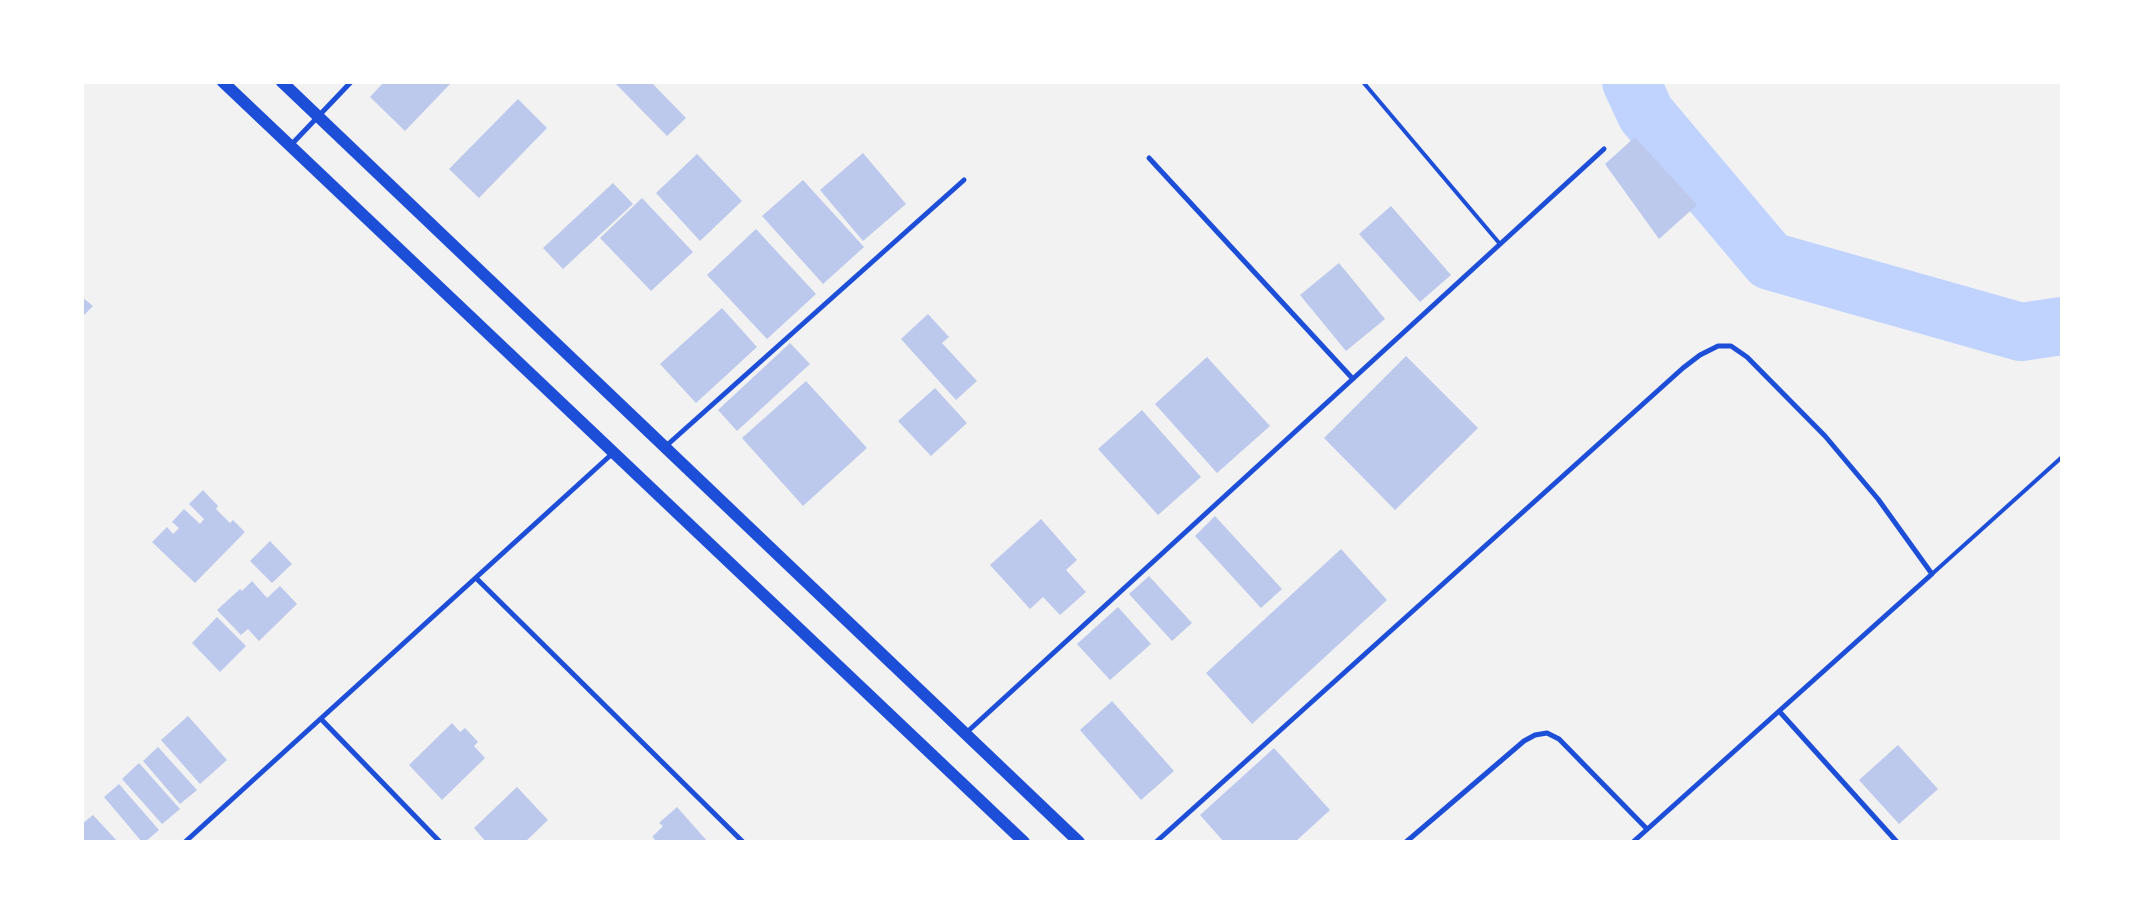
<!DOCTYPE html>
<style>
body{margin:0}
#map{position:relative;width:2144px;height:924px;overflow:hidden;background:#f2f2f2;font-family:Barlow,sans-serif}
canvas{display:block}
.frame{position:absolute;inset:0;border:84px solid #fff;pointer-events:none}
</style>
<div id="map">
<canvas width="2144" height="924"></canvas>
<div class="frame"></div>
</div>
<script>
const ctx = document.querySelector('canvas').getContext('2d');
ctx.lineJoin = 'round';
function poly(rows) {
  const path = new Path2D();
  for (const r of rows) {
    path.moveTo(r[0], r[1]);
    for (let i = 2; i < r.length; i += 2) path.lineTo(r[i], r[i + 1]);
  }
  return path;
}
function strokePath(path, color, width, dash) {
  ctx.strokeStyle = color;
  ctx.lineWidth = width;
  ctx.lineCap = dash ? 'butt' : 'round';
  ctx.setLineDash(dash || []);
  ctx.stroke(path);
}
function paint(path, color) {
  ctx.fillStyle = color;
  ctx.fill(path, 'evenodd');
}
strokePath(poly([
 [1631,82,1646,114,1770,261,2021,332,2062,326]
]), '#bfd3fe', 58);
paint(poly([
 [384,82,452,82,405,131,370,97],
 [614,82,651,82,686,118,667,136],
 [518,99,547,128,479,198,449,169],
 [1635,137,1697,205,1659,239,1605,164],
 [863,153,906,204,863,241,820,190],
 [697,154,742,201,700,241,656,193],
 [803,180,864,247,823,284,762,216],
 [613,183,633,204,563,269,543,248],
 [642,198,693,252,651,291,600,238],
 [1391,206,1451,275,1420,302,1359,234],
 [756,229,816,294,767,339,707,275],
 [1339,263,1385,319,1346,351,1300,295],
 [82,297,93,306,82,317],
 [722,308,757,347,696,403,660,364],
 [928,314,949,337,942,343,977,381,956,400,901,339],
 [790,343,810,364,737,431,718,410],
 [1406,356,1478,428,1395,510,1324,438],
 [1207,357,1270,426,1217,473,1155,404],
 [806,381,867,448,803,506,742,438],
 [935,388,967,423,931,456,898,421],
 [1142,410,1201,477,1158,515,1098,449],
 [203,490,218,506,216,509,230,523,233,520,245,532,195,583,152,542,167,527,173,534,179,528,172,522,184,509,200,524,204,519,189,504],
 [1215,516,1282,589,1261,608,1195,536],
 [1041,519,1077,560,1066,570,1086,592,1060,615,1043,597,1030,609,990,565],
 [270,541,292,564,272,583,250,561],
 [1341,549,1387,600,1252,724,1206,673],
 [1149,576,1192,623,1172,641,1129,594],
 [252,581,267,598,280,586,297,604,259,641,248,629,241,635,217,610,240,589,242,591],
 [1118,607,1151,644,1110,680,1077,644],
 [217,617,246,646,220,672,192,643],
 [1112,701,1174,771,1141,800,1080,730],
 [188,716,227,760,200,784,161,740],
 [452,723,460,732,465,728,478,742,474,746,485,758,442,800,409,765],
 [1898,745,1938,789,1899,824,1859,780],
 [158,747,197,790,180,804,143,761],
 [1274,748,1330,810,1295,842,1224,842,1200,815],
 [139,763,180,809,162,824,122,779],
 [119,784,159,830,145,842,142,842,104,797],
 [517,787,548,820,525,842,486,842,474,828],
 [677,807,708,842,652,842,655,839,652,837,663,826,659,823],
 [93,815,118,842,86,842,82,838,82,824]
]), '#bdc9ec');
strokePath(poly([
 [1363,82,1500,244],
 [1932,574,2062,457]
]), '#1d4ed8', 4);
strokePath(poly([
 [290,146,351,82],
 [1149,158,1353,379],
 [666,446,964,180],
 [476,578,743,842],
 [1779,711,1897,842],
 [321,719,440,842],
 [966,733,1604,149],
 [185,842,613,453],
 [1156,842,1683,368,1700,355,1718,346,1731,346,1747,357,1825,436,1878,499,1932,574,1633,842],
 [1406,842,1524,741,1535,735,1547,733,1559,739,1647,829]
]), '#1d4ed8', 5);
strokePath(poly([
 [223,82,1024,842],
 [282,82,1079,842]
]), '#1d4ed8', 12);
</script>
